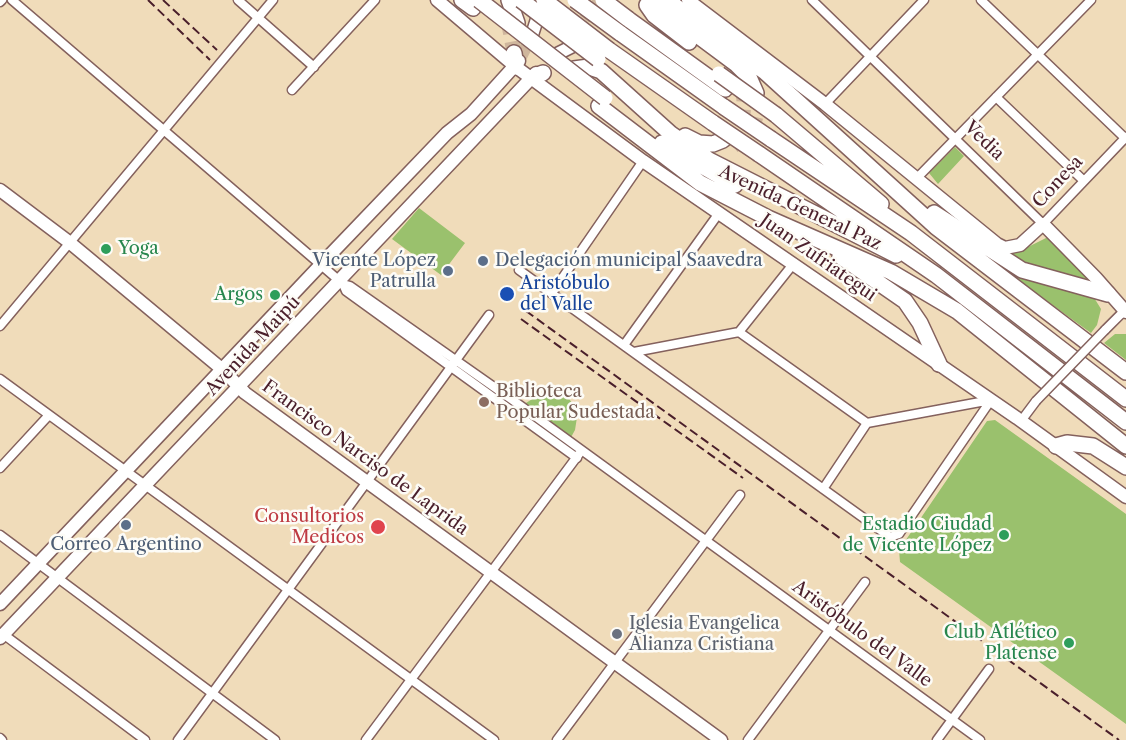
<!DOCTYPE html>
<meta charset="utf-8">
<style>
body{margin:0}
canvas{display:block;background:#f0dcba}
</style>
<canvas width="1126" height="740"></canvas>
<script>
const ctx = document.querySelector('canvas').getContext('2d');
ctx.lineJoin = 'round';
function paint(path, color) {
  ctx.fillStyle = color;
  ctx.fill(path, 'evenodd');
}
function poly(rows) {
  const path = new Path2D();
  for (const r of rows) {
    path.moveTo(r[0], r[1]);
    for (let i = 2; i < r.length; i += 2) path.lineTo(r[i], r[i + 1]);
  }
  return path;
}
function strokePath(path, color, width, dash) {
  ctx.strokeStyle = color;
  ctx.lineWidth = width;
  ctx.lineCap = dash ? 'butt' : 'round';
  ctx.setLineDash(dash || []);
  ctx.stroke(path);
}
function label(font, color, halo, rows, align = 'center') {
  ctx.font = font + ' "Libre Caslon Text",serif';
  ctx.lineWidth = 5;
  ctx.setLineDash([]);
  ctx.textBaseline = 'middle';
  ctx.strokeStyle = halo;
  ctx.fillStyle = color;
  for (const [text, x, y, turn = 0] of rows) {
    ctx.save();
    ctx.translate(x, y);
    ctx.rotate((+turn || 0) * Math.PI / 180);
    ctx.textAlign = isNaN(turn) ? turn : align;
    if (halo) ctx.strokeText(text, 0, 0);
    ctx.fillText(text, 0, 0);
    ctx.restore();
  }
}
paint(poly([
 [955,147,964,156,938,184,929,173],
 [419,208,465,243,441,275,392,239],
 [957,236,1016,275,1093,296,1101,309,1097,325,1091,333],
 [1048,237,1089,277,1090,282,1044,273,1000,253,1016,253],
 [1115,334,1126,334,1126,360,1104,343],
 [547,390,564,392,578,411,575,430,569,441,521,406],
 [995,420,1126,514,1126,724,900,562,899,550,987,421]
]), '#9ac16d');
strokePath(poly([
 [573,33,600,0],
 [521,57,532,35]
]), '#cfb69d', 12, [12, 6]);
strokePath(poly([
 [508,19,514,53],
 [723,140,735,130,743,115,744,99,740,83],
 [733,146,745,137,754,124,758,107,756,93]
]), '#cfb69d', 15, [15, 8]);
const street = poly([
 [12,0,328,271,343,284,346,291,577,458],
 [238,0,314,67],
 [812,0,1043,224,1126,137],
 [981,0,1126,139],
 [0,2,2,0],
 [292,90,375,0],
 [996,97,1084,181],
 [825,104,924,0],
 [917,178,1091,0],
 [519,270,890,537,899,534,991,400],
 [343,284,350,286,521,406,980,740],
 [552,293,643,161],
 [0,326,273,0],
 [1105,330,1126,309],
 [739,332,794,263],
 [624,345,719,213],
 [634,352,739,332,867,423,991,400],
 [0,379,494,740],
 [1021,421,1036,401],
 [0,468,49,415],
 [823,489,867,423],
 [0,535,275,740],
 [3,634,145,740],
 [0,738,2,740],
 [178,740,489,315],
 [366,740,579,454],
 [557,740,740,495],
 [748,740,865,582],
 [937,740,989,669]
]);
const secondary = poly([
 [437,0,516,67,643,161,1017,418,1126,497],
 [688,0,825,104,997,244,1005,248,1020,245,1043,224,1096,278,1126,312],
 [532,35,537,19],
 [555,55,573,46],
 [0,190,69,242,223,370,245,393,721,740],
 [0,604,328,257,447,133,471,114,519,61],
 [0,638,536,73]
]);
const highway = poly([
 [462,0,473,8],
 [509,0,517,23],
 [650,0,736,64,749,77,756,93],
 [667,0,765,72,936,227,1126,372],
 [647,5,654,15,689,42],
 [628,19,725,89],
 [620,33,724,107],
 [609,50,713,123],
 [514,53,516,67],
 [574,69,589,67,601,71,671,134,709,160,896,255],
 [531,78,543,73],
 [599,106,700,183,768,218,891,272,957,311,1126,446],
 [776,115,881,204],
 [685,136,699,143,713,144,723,140],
 [771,139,911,233,1126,399],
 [662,143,735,185],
 [759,154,936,275,1126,422],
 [934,213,1022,270,1108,294],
 [840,256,905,301,920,323,939,364],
 [1056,446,1067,443,1093,446,1126,467]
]);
strokePath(street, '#84615d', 11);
strokePath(secondary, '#84615d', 15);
strokePath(highway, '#84615d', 18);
strokePath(street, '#fff', 8);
strokePath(secondary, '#fff', 12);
strokePath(highway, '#fff', 15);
strokePath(poly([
 [148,0,210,60],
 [163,0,217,50],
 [526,311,1119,740],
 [521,319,743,478]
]), '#4a1f2b', 2, [9, 4.5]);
const streetBridge = poly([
 [1036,401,1105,330]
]);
const highwayBridge = poly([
 [479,0,605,98],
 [521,0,598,59],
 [544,0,609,50],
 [575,0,620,33],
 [603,0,628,19],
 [719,74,776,115],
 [724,107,771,139],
 [713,123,759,154]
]);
strokePath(streetBridge, '#84615d', 11, []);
strokePath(highwayBridge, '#84615d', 18, []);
strokePath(streetBridge, '#fff', 8);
strokePath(highwayBridge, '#fff', 15);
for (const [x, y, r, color] of [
 [106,249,6,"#2e9e5b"],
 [483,261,6,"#5c6f8a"],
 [448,271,6,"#5c6f8a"],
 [507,294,8,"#1a4fb4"],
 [275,295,6,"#2e9e5b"],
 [484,402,6,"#8d6e63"],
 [126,525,6,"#5c6f8a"],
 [378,527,8,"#e0444e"],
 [1004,535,6,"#2e9e5b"],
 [617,634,6,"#6b7280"],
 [1069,643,6,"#2e9e5b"]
]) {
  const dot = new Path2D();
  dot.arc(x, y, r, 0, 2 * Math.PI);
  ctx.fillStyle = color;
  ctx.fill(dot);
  strokePath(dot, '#fdfcf7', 2);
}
label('18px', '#4a1f2b', '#fdfcf7', [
 ["Vedia",984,141,44],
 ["Conesa",1058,182,-47],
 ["Avenida General Paz",800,208,25],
 ["Juan Zufriategui",818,258,35],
 ["Avenida Maipú",253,346,-47],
 ["Francisco Narciso de Laprida",365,458,36],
 ["Aristóbulo del Valle",862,634,36]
]);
label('18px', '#27864d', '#fdfcf7', [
 ["Yoga",118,249,"left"],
 ["Argos",263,295],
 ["Estadio Ciudad",992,525],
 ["de Vicente López",992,546],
 ["Club Atlético",1057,633],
 ["Platense",1057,654]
], 'right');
label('18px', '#4e5e75', '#fdfcf7', [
 ["Vicente López",436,261],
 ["Patrulla",436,282],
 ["Delegación municipal Saavedra",495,261,"left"],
 ["Correo Argentino",126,545,"center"]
], 'right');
label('18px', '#164399', '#fdfcf7', [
 ["Aristóbulo",520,284],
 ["del Valle",520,305]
], 'left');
label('18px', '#785e54', '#fdfcf7', [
 ["Biblioteca",496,392],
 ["Popular Sudestada",496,413]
], 'left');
label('18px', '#be3a42', '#fdfcf7', [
 ["Consultorios",364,517],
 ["Medicos",364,538]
], 'right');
label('18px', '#5b616d', '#fdfcf7', [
 ["Iglesia Evangelica",629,624],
 ["Alianza Cristiana",629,645]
], 'left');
</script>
